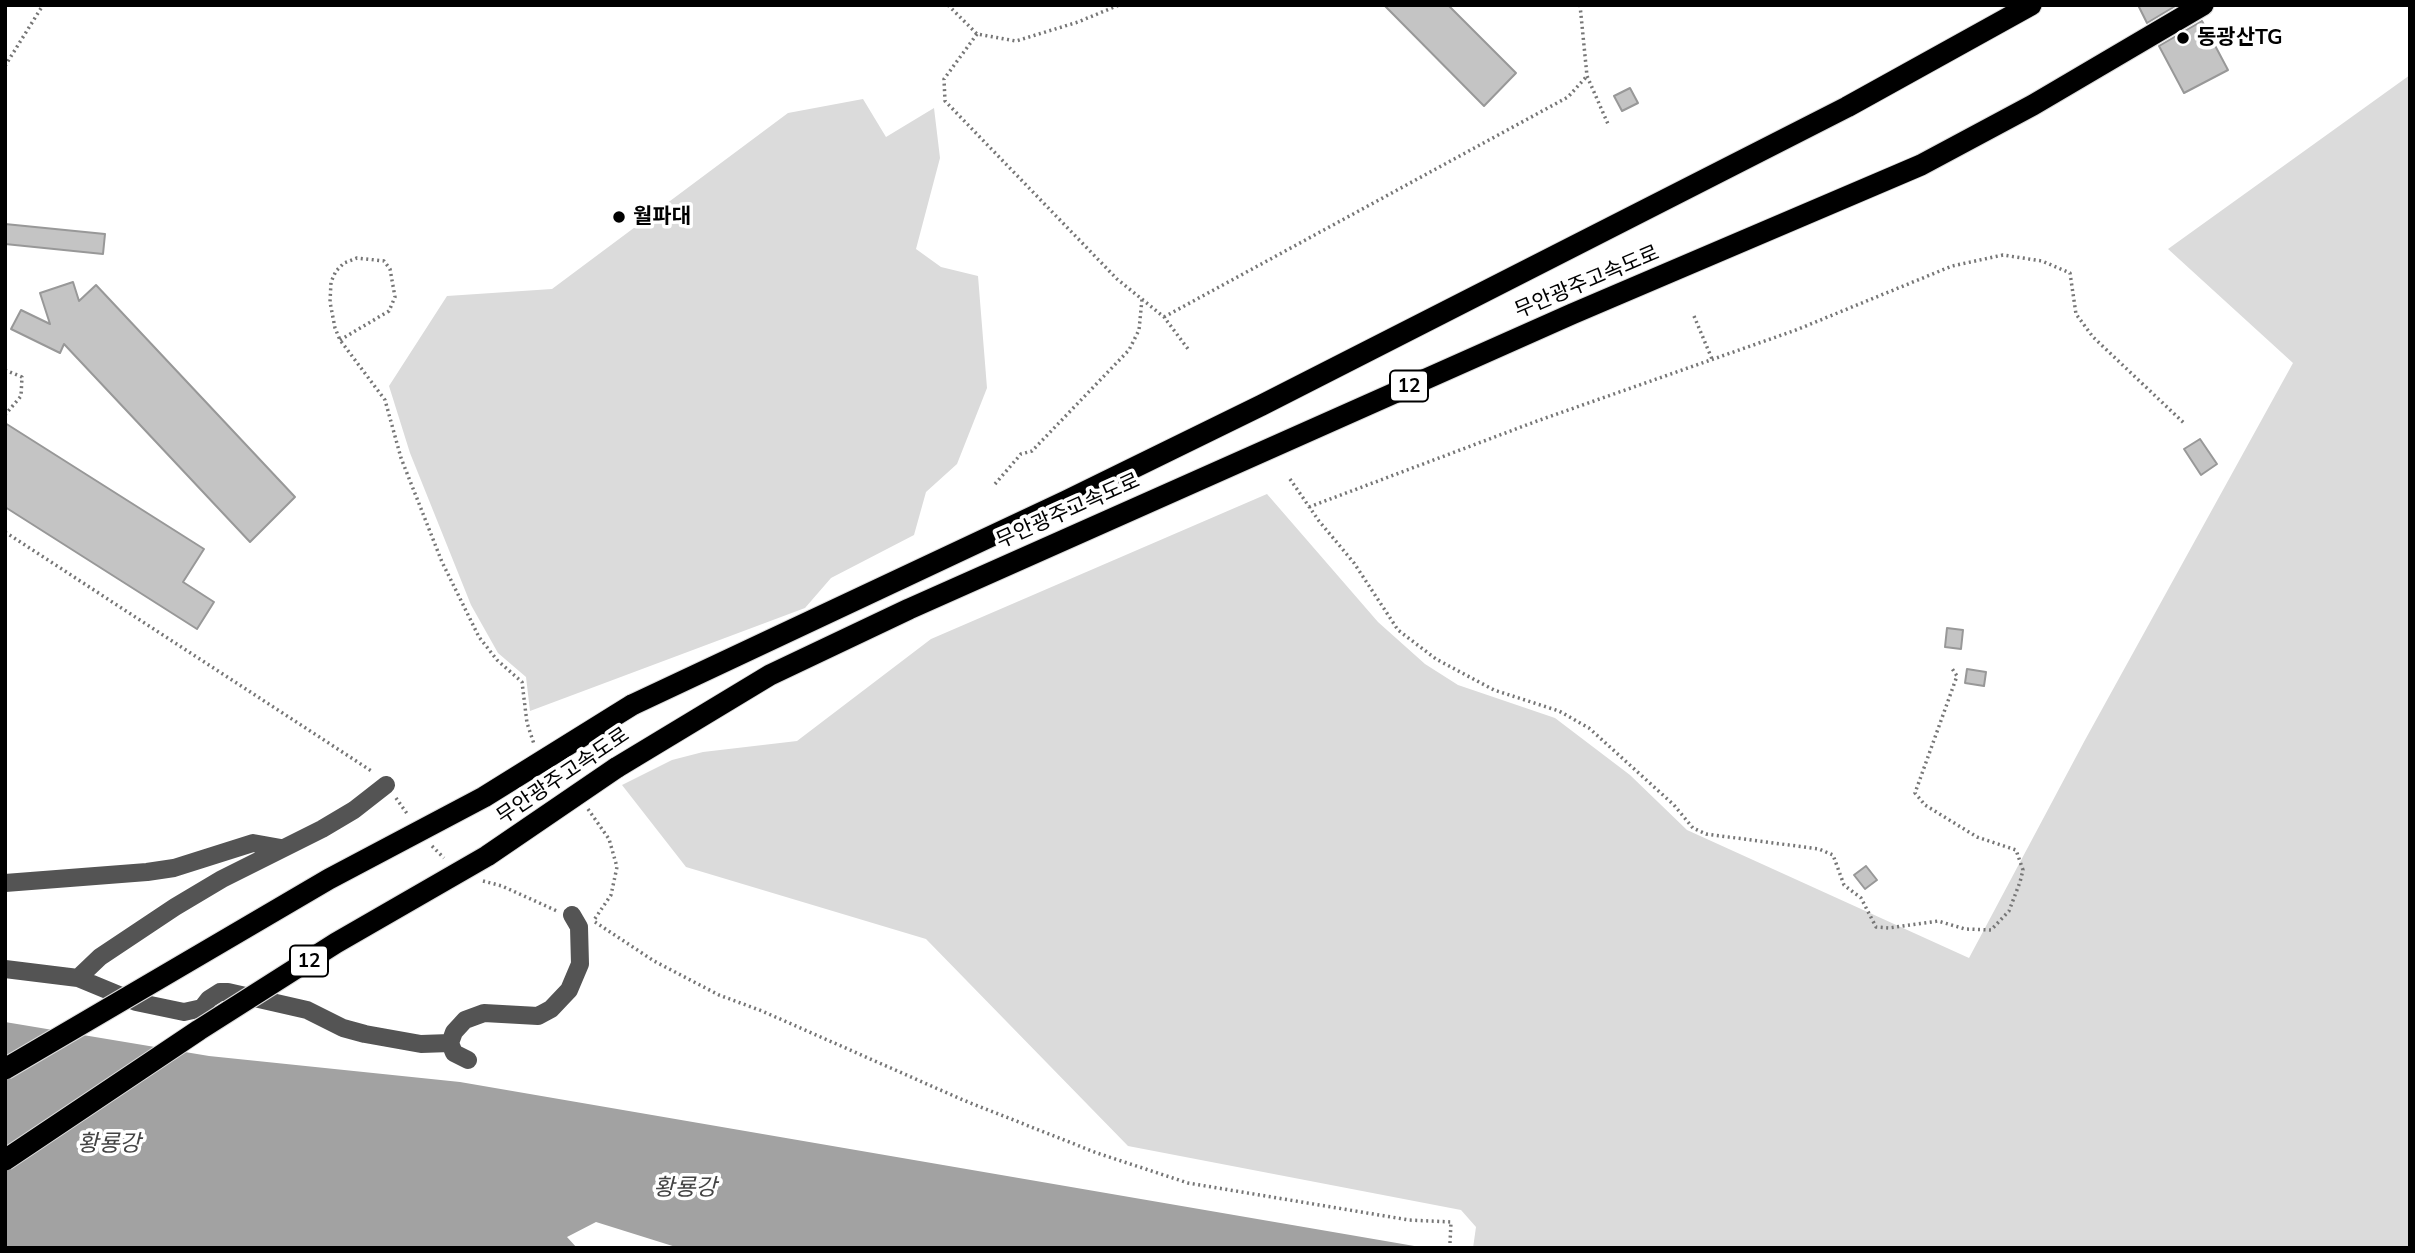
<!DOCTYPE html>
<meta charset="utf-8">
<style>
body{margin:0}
#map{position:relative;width:2415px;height:1253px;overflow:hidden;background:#fff;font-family:Mulish,sans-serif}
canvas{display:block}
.frame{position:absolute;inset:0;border:7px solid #000;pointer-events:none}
</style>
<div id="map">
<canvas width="2415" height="1253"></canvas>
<div class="frame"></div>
</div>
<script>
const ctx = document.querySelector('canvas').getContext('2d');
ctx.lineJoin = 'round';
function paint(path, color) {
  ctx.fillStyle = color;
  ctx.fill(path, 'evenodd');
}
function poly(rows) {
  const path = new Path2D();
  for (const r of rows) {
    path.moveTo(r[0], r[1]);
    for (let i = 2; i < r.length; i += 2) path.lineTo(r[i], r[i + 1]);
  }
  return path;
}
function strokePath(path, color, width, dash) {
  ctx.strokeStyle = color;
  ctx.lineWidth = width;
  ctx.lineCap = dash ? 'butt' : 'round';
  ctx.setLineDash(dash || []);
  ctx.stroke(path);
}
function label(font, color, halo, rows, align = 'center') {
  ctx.font = font + ' Mulish,"Noto Sans KR",sans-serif';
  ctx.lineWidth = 7;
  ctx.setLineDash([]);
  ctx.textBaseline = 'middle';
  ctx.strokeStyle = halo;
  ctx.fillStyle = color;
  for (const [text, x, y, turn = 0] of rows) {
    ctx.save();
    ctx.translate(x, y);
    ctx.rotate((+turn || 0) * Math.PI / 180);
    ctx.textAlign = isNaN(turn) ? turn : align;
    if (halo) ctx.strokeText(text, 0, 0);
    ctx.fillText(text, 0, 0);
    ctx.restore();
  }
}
paint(poly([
 [2410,75,2410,1248,1473,1248,1476,1227,1461,1210,1128,1146,926,939,686,867,622,785,672,760,703,752,797,741,931,639,1267,494,1378,622,1425,664,1458,685,1555,718,1630,775,1687,830,1969,958,2085,740,2293,363,2168,249],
 [863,99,886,137,934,108,940,158,916,249,941,267,978,276,987,388,957,464,926,492,914,535,831,578,805,608,530,711,526,677,498,653,471,605,410,453,389,386,447,296,552,289,788,113]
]), '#dbdbdb');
paint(poly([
 [5,1022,209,1056,460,1082,1426,1248,679,1248,596,1222,567,1237,577,1248,5,1248]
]), '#a2a2a2');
const building = poly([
 [1384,5,1448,5,1516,73,1484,106,1384,5],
 [2138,5,2177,5,2147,23,2138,5],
 [2202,21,2228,70,2184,93,2159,46,2202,21],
 [1630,88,1638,103,1622,111,1614,96,1630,88],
 [5,224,105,234,103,254,5,244,5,224],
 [73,282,79,301,96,285,295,497,250,542,64,344,60,353,11,329,21,310,50,324,40,293,73,282],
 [5,423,204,549,183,582,214,602,197,629,5,507,5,423],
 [2200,439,2217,464,2201,475,2184,449,2200,439],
 [1947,628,1963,630,1961,649,1945,647,1947,628],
 [1967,669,1986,672,1984,686,1965,683,1967,669],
 [1866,866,1877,880,1865,889,1854,875,1866,866]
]);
paint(building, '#c4c4c4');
strokePath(building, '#989898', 2);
const highway = poly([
 [632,705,1066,501,1262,405,1847,107,2031,5],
 [616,768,770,675,909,609,1572,314,1921,165,2033,105,2203,5]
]);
strokePath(highway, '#dbdbdb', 23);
strokePath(poly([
 [948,5,977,34,1016,41,1078,22,1119,5],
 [1580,5,1587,76,1608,124],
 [977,34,944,79,945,101,1117,279,1164,317,1188,349],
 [5,66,43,5],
 [1694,316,1712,359],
 [1164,317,1568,97,1587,76],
 [340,340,389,311,395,297,390,269,384,261,357,258,344,263,336,271,331,282,330,302,335,328,340,340,385,400,401,458,442,562,479,637,497,660,522,682,527,723,534,744],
 [5,370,22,377,21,396,5,415],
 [1290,479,1319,521,1354,563,1398,630,1436,659,1494,690,1559,711,1589,728,1674,805,1693,828,1706,834,1819,849,1833,855,1844,885,1861,898,1876,927,1889,928,1938,921,1965,929,1991,930,2009,911,2020,882,2023,870,2016,850,1977,837,1925,805,1915,793,1957,676,1951,667],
 [995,484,1021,454,1032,451,1129,350,1139,330,1142,299],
 [1309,507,1537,421,1796,330,1952,266,2003,255,2042,261,2070,273,2076,314,2093,337,2185,424],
 [5,532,373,772],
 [396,798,408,815],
 [588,809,609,839,617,867,611,895,594,920],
 [432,846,444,858],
 [483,881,502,886,557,911],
 [595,922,654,961,719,995,762,1011,963,1100,1097,1153,1188,1183,1409,1220,1451,1222,1450,1243]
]), '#767676', 3.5, [2, 3.5]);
strokePath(poly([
 [5,883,147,872,174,868,253,843,281,848],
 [5,969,78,978,136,1002,184,1012,202,1008,209,999,220,992,228,992,307,1010,343,1028,365,1034,421,1044,450,1043],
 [78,978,100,957,175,907,222,879,322,829,354,810,386,785],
 [468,1060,454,1053,450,1043,454,1032,465,1020,484,1013,538,1016,551,1009,569,990,580,964,579,927,572,915]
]), '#545454', 18);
strokePath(highway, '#000', 21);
const highwayBridge = poly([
 [5,1069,329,879,484,797,632,705],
 [5,1160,199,1030,336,943,487,856,616,768]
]);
strokePath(highwayBridge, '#dbdbdb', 23, []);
strokePath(highwayBridge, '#000', 21);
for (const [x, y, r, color] of [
 [2183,38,7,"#000"],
 [619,217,7,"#000"]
]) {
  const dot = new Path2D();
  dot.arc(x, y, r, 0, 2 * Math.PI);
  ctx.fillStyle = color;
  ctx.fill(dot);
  strokePath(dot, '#fff', 2.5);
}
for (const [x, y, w] of [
 [1409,386,38],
 [309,961,38]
]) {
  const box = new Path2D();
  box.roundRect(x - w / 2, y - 15.5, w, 31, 5);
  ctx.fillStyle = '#fff';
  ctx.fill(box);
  strokePath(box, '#000', 2);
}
label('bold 19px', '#000', null, [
 ["12",1409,386],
 ["12",309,961]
]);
label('bold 21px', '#000', '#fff', [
 ["동광산TG",2197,38],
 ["월파대",633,217]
], 'left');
label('21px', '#000', '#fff', [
 ["무안광주고속도로",1587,282,-23],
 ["무안광주고속도로",1068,511,-24],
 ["무안광주고속도로",563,776,-34]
]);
label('italic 23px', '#434343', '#fff', [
 ["황룡강",109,1144],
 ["황룡강",685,1188]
]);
</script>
